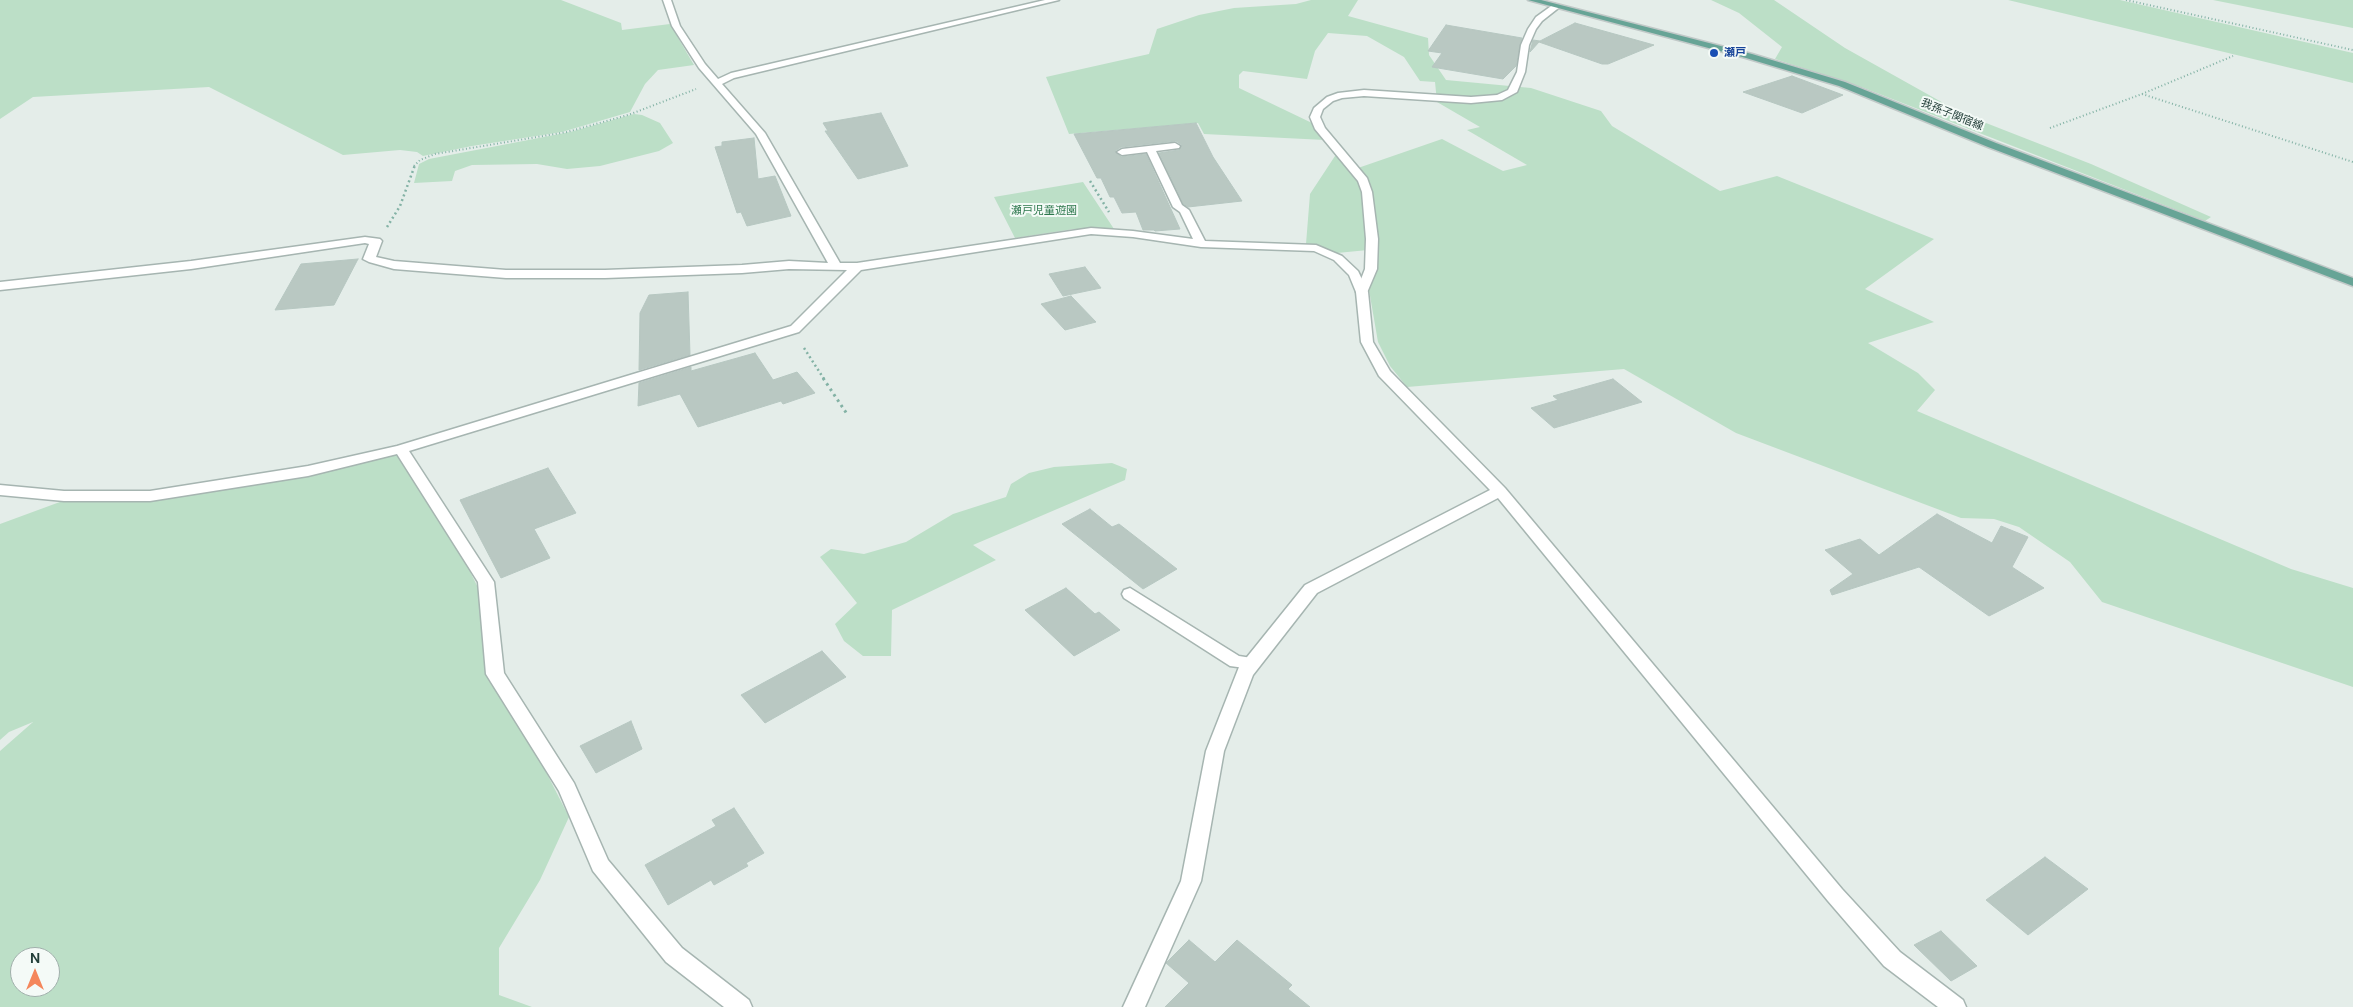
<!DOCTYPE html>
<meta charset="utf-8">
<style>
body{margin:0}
#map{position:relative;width:2353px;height:1007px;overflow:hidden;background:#e4ede9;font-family:"DM Sans",sans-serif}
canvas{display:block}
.north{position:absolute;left:10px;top:947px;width:50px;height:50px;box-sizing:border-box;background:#f4faf7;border:1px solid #a0afab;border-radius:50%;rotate:0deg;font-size:14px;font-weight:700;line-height:20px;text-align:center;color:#233f39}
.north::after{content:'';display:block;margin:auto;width:18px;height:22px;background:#f4865b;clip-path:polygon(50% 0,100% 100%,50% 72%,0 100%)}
</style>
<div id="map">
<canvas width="2353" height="1007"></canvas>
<div class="north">N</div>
</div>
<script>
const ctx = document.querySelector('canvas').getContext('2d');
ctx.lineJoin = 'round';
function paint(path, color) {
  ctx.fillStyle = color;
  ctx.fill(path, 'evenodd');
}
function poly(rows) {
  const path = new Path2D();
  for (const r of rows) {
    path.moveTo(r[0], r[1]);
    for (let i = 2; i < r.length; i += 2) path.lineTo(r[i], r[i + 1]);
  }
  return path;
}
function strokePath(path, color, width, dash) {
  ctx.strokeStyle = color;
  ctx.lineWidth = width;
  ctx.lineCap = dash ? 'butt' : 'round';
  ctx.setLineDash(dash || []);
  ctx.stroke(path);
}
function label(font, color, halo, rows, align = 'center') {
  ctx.font = font + ' "DM Sans","Noto Sans JP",sans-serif';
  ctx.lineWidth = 4;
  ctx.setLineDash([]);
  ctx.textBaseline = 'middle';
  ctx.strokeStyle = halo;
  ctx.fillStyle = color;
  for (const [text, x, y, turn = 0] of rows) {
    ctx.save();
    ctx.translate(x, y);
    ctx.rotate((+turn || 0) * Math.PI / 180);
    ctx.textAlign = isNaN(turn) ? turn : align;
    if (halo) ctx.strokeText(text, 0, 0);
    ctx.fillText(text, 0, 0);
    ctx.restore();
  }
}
paint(poly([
 [0,0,561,0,621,23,622,30,670,24,694,65,658,70,645,84,630,112,562,132,472,146,423,156,417,152,400,150,343,155,209,87,33,97,0,119],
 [1311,0,1358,0,1348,16,1428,38,1429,55,1446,80,1531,88,1601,111,1612,126,1720,191,1777,176,1934,239,1865,289,1934,322,1868,343,1918,373,1935,390,1917,411,2291,569,2353,588,2353,687,2102,602,2070,562,2019,527,1994,519,1961,518,1736,433,1624,369,1407,387,1390,366,1378,342,1369,290,1373,277,1377,239,1358,168,1442,139,1503,171,1527,165,1467,130,1480,127,1437,102,1435,82,1420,81,1404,57,1367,36,1328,33,1315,51,1307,79,1243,71,1239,75,1239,88,1312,123,1325,140,1204,134,1198,123,1069,134,1046,77,1149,54,1157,29,1199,15,1234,8,1296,4],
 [1711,0,1774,0,1845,48,1963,114,2091,164,2211,217,2205,221,1864,88,1775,59,1782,47,1739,13],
 [2008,0,2120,0,2353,53,2353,83],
 [2213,0,2353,0,2353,28],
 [634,114,642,115,660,123,673,143,659,151,600,166,567,169,537,164,472,165,455,171,452,181,414,183,419,164,429,159,570,132],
 [1335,156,1338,156,1359,182,1363,191,1368,250,1337,253,1306,244,1310,194],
 [1083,182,1114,229,1074,229,1015,238,994,197],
 [395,453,448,526,481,594,489,671,501,700,544,768,569,817,540,880,499,948,499,995,532,1007,0,1007,0,751,33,722,9,732,0,740,0,524,68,499,124,501],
 [20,957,50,957,50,987,20,987],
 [1112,463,1127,469,1125,480,973,545,996,560,892,610,891,656,863,656,844,641,835,624,857,603,820,557,831,549,864,554,906,542,953,514,1006,497,1011,484,1029,473,1054,467]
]), '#bcdfc7');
const building = poly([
 [1575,23,1654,45,1608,64,1602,64,1539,42,1530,52,1533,40,1540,41,1575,23],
 [1446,25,1522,38,1516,66,1503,79,1432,67,1442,53,1428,51,1446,25],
 [1792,76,1843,95,1802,113,1743,92,1792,76],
 [881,113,908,166,858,179,825,131,828,131,823,123,881,113],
 [1196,123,1213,157,1242,201,1188,207,1183,204,1159,153,1179,150,1182,145,1176,141,1121,147,1115,151,1121,157,1146,154,1180,229,1155,231,1154,230,1143,230,1136,212,1122,213,1114,197,1110,197,1101,178,1097,178,1074,134,1196,123],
 [754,138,758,179,775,176,791,216,747,226,741,212,737,213,715,147,722,146,722,142,754,138],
 [358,259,334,305,275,310,301,264,358,259],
 [1085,267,1101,288,1063,296,1049,274,1085,267],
 [688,292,690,355,639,370,640,313,649,295,688,292],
 [1071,296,1096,322,1065,330,1041,304,1071,296],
 [755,353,773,380,797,372,815,393,783,404,781,401,698,427,680,394,638,406,639,383,691,367,691,371,755,353],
 [1613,379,1642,402,1554,428,1531,408,1558,400,1553,396,1613,379],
 [548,468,576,513,534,529,550,558,501,578,460,500,548,468],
 [1090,509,1112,527,1119,524,1177,569,1143,589,1062,524,1090,509],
 [1937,514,1992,543,2001,526,2028,537,2012,567,2044,588,1989,616,1919,567,1832,595,1830,590,1853,574,1825,550,1860,539,1879,555,1937,514],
 [1066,588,1095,614,1099,612,1120,630,1074,656,1025,610,1066,588],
 [822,651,846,677,765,723,741,695,822,651],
 [631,721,642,749,596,773,580,746,631,721],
 [734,808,764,853,746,863,748,866,714,885,711,880,668,905,645,865,716,826,712,820,734,808],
 [2045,857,2088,889,2028,935,1986,900,2045,857],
 [1941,931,1977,966,1951,981,1914,945,1941,931],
 [1189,940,1215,962,1237,940,1292,985,1288,989,1310,1007,1165,1007,1189,983,1166,963,1189,940]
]);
paint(building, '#b9c8c2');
strokePath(building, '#b6c7c1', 1);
const lane = poly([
 [1554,4,1561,6,1542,21,1536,29,1529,45,1525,72,1517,92,1502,100,1471,103,1364,96,1342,98,1333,101,1323,109,1320,117,1325,128,1367,178,1372,192,1378,239,1377,269,1366,295,1358,295,1356,292,1365,269,1366,239,1362,192,1358,181,1315,129,1310,117,1314,108,1327,97,1338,93,1364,90,1471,97,1497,95,1508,90,1517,72,1521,45,1528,29,1536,17,1554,4],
 [1130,588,1239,656,1258,659,1261,663,1258,667,1252,669,1230,666,1124,598,1122,594,1124,590,1130,588]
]);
const street = poly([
 [663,0,671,0,680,26,705,64,718,79,731,73,1045,0,1059,0,734,78,722,84,765,133,840,263,857,263,1091,228,1133,231,1193,239,1180,212,1173,207,1147,152,1122,155,1117,152,1122,149,1175,143,1180,146,1179,148,1156,151,1182,205,1189,210,1205,241,1316,245,1342,256,1358,271,1368,292,1373,342,1390,371,1505,488,1842,889,1900,952,1963,1000,1966,1007,1938,1007,1884,966,1828,901,1498,498,1317,593,1253,675,1224,751,1201,881,1145,1007,1123,1007,1181,881,1206,751,1239,667,1305,585,1490,490,1379,376,1361,342,1356,292,1349,275,1334,260,1314,251,1201,247,1133,237,1091,234,861,270,799,332,409,451,494,582,504,673,574,783,608,860,682,948,749,1000,752,1007,724,1007,666,962,593,871,559,791,486,674,478,582,397,454,308,476,150,501,64,501,0,495,0,485,64,491,150,491,308,466,397,446,791,326,847,270,789,269,742,273,605,278,506,278,394,269,369,262,363,259,369,244,365,243,191,269,0,290,0,282,191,261,365,237,380,239,382,241,376,257,394,261,506,270,605,270,742,265,789,261,828,263,756,134,699,68,672,26,663,0]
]);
const primary = poly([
 [1528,0,1541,0,1752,54,1845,82,1996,143,2353,278,2353,286,1988,147,1839,86,1746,58,1528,0]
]);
strokePath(lane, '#a6b5b1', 3);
strokePath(street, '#a6b5b1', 3);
strokePath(primary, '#c1c9c8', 3);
strokePath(poly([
 [2126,0,2353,50],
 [2142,94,2353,162],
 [2050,128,2142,94,2233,56],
 [414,166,420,160,435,154,567,132,628,115,696,89]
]), '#83b2a5', 2, [1, 2.5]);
strokePath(poly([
 [1090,181,1109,212],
 [387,227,400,206,415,165],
 [804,348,824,379]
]), '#83b2a5', 2.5, [2, 3]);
strokePath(poly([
 [823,378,847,414]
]), '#83b2a5', 3, [2.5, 4]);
paint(lane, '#fff');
paint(street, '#fff');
paint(primary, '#67a496');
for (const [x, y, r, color] of [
 [1714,53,5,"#1a4fb4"]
]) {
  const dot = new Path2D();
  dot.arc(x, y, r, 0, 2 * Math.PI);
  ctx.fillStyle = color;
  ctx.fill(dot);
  strokePath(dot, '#f4faf7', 2);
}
label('bold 11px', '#164399', '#f4faf7', [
 ["瀬戸",1724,53]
], 'left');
label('11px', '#233f39', '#f4faf7', [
 ["我孫子関宿線",1952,115,22]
]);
label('11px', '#2c774c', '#f4faf7', [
 ["瀬戸児童遊園",1044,211]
]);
</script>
